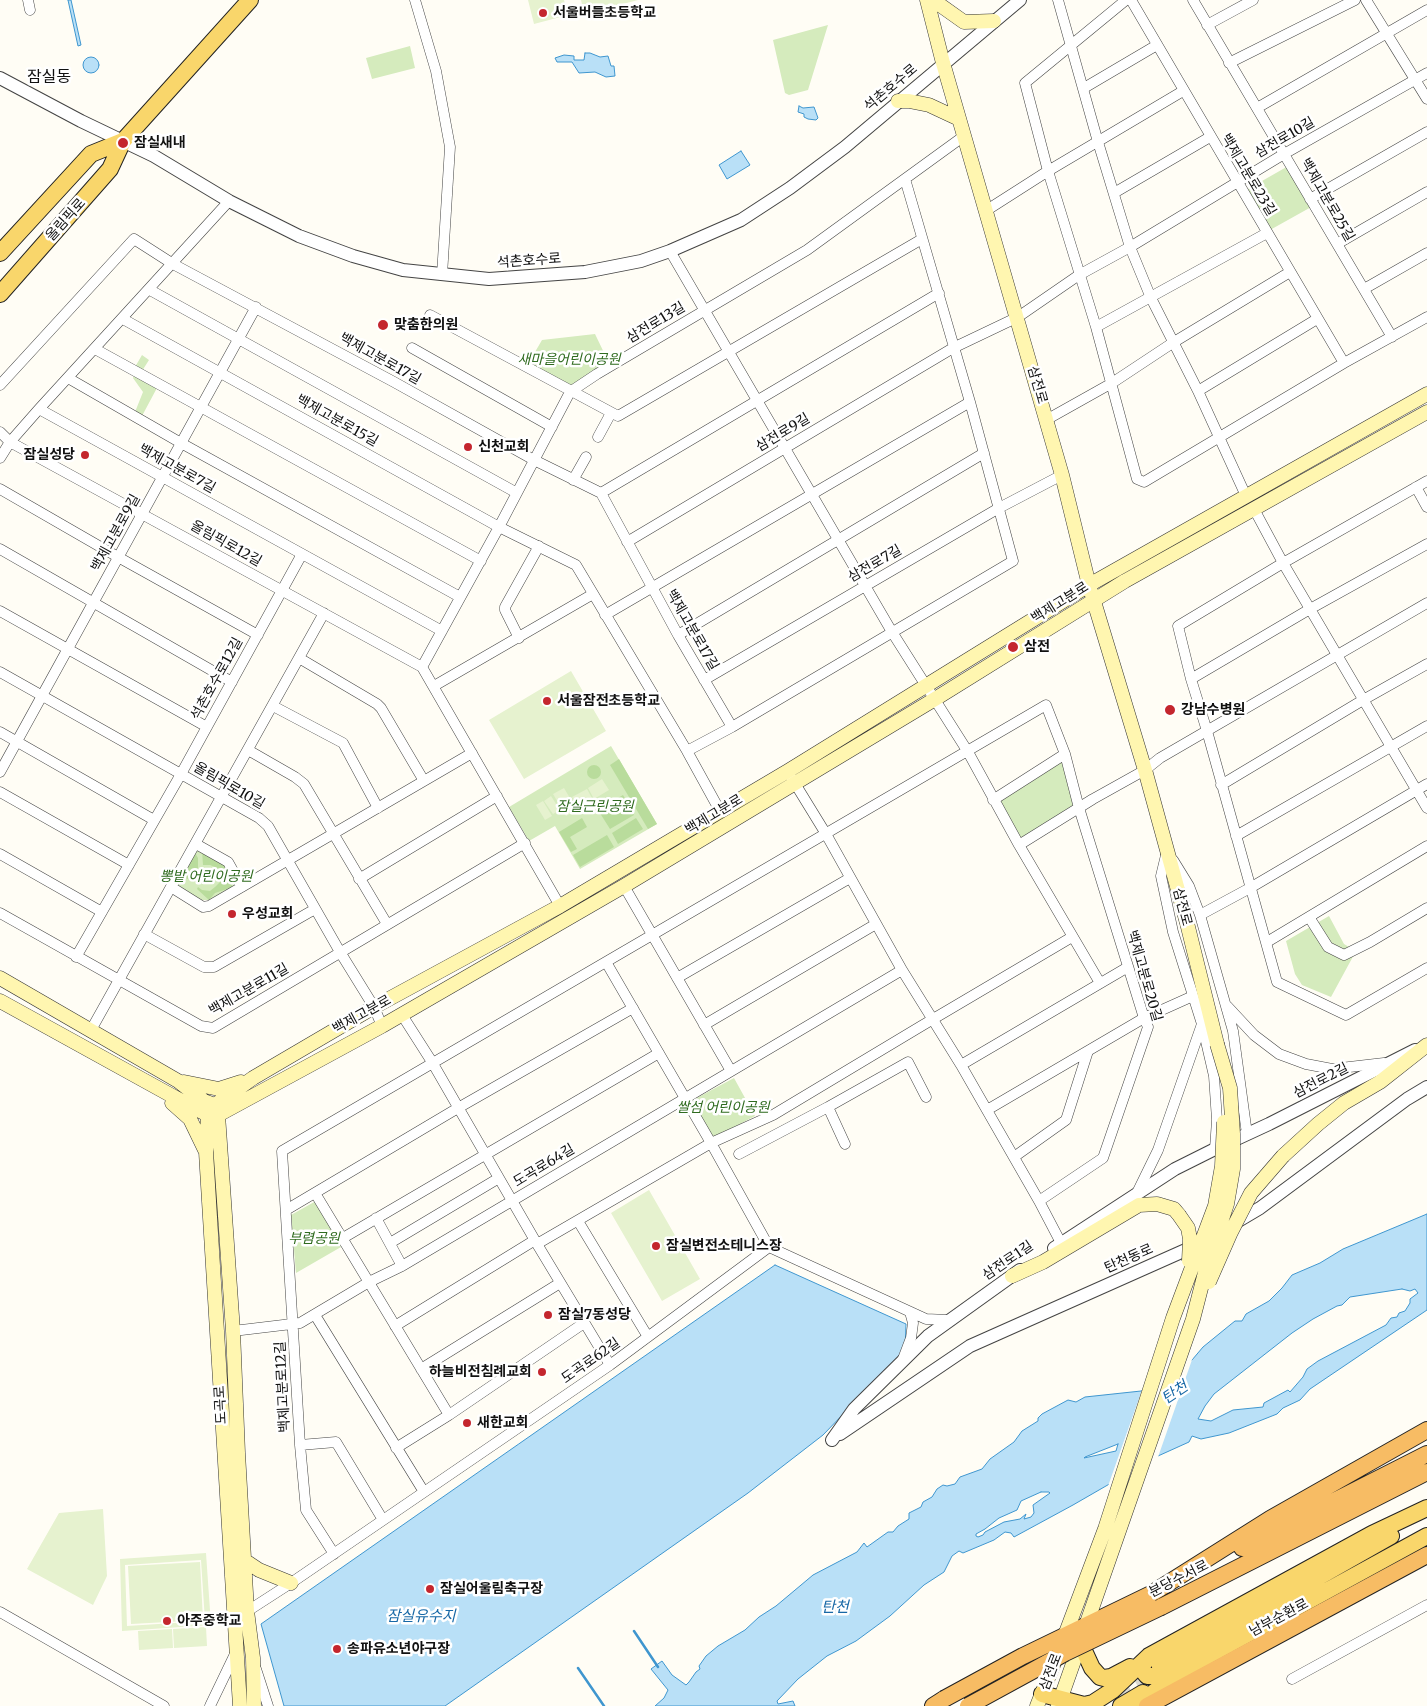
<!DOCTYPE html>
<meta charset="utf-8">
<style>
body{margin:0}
canvas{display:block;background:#fffdf5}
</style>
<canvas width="1427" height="1706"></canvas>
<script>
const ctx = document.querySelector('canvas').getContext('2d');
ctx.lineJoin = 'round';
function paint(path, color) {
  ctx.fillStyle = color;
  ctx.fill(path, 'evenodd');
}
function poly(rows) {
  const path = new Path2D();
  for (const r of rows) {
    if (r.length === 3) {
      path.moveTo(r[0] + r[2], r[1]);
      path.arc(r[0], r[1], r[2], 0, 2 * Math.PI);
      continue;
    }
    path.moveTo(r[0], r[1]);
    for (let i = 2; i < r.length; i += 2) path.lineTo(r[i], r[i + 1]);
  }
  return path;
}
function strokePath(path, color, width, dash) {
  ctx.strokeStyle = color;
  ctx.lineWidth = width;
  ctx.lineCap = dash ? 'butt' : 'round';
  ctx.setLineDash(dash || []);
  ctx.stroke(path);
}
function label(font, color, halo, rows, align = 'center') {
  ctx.font = font + ' Merriweather,"Noto Sans KR",serif';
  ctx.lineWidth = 5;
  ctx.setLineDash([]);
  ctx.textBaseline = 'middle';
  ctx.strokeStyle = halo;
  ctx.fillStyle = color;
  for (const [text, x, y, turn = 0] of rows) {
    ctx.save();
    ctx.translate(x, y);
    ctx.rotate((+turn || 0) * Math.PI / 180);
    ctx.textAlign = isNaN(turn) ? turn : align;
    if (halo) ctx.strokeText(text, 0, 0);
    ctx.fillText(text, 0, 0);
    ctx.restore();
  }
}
paint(poly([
 [828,25,808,90,789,95,785,93,773,40],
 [410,46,415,68,372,79,366,58],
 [1290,165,1313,206,1270,230,1248,189],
 [595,334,609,363,568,387,528,364,542,340],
 [142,355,149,360,142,371,135,367],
 [135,373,158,386,142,416,135,412,143,392,133,378],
 [611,746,657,824,580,869,555,826,529,841,509,807],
 [1065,754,1079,808,1019,845,993,800],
 [197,847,225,862,239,884,209,900,200,900,175,885],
 [1329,916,1344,944,1356,951,1331,997,1302,985,1295,974,1286,941],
 [734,1078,755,1116,712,1139,691,1101],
 [316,1201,341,1247,296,1273,291,1215]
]), '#d5ebbd');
paint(poly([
 [619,759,657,824,648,829,610,765],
 [594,772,7],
 [623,795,634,815,610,829,598,810],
 [582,818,587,827,570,837,577,849,571,852,559,832],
 [636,818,643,829,618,844,612,833],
 [607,835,614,847,580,867,573,855],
 [202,850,225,862,233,874,219,873,215,867,210,865,203,865],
 [194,851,198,858,198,868,194,873,193,882,184,877,178,887,175,885],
 [220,878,229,881,233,887,215,893,209,900,197,889,198,887,202,890,210,891,215,887,220,882]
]), '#b9dc9c');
paint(poly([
 [528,0,564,0,568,15,534,24],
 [581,0,638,0,584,14],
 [571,671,606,731,524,779,489,720],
 [602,779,609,790,594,799,588,788],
 [564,788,577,810,566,816,553,794],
 [587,789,593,800,579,808,572,797],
 [551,796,560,810,553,814,544,801],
 [543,801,552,816,545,820,536,805],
 [649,1190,700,1279,662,1301,611,1213],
 [103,1509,107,1576,93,1605,27,1569,59,1513],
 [206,1553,211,1625,122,1631,120,1559],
 [201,1560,205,1621,127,1626,125,1565],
 [200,1562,203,1620,131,1624,128,1566],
 [206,1627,207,1646,174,1648,173,1629],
 [172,1629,173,1648,139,1650,138,1631]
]), '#e6f2cf');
const water = poly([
 [68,0,71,0,81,45,78,46,68,0],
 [585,53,590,53,600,57,608,56,611,66,614,66,615,76,606,77,595,72,579,73,572,62,557,62,555,58,564,55,574,56,574,60,584,60,585,53],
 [91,65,8],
 [799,106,803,108,814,107,818,118,816,120,808,119,804,117,804,114,798,112,799,106],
 [741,151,750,165,727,179,719,165,741,151],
 [1427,1214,1427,1310,1310,1389,1300,1400,1283,1408,1277,1414,1229,1433,1201,1439,1192,1436,1189,1442,1158,1456,1073,1505,1014,1537,1011,1533,1005,1532,994,1540,963,1553,959,1551,952,1556,944,1572,924,1585,890,1616,856,1641,827,1656,798,1679,777,1701,778,1704,793,1701,795,1706,655,1706,664,1698,668,1690,651,1669,662,1661,672,1675,686,1685,689,1682,696,1672,700,1669,699,1666,706,1656,718,1646,745,1630,759,1617,776,1606,813,1575,857,1552,864,1543,867,1547,888,1532,893,1532,898,1526,909,1519,909,1513,921,1507,923,1502,932,1497,937,1489,943,1485,947,1486,955,1484,960,1477,982,1469,990,1459,1014,1442,1022,1431,1038,1421,1038,1418,1042,1414,1068,1400,1076,1402,1085,1397,1141,1391,1192,1360,1203,1347,1230,1325,1235,1321,1242,1321,1246,1314,1269,1301,1282,1288,1292,1275,1320,1263,1343,1249,1427,1214],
 [1402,1289,1410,1291,1415,1289,1418,1293,1410,1299,1410,1303,1405,1311,1399,1313,1397,1317,1391,1318,1386,1325,1318,1361,1307,1369,1303,1377,1290,1392,1288,1390,1264,1403,1263,1407,1233,1410,1211,1421,1198,1419,1205,1406,1214,1394,1292,1333,1313,1319,1337,1306,1342,1305,1350,1297,1402,1289],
 [1118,1444,1116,1451,1084,1458,1085,1457,1118,1444],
 [1041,1492,1049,1492,1050,1493,1033,1505,1034,1513,1031,1517,1024,1519,1026,1514,1020,1519,1004,1522,985,1532,983,1535,978,1537,976,1536,976,1534,985,1529,999,1518,1017,1510,1021,1501,1041,1492],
 [775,1265,906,1324,905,1350,823,1435,748,1493,445,1706,284,1706,261,1624,775,1265]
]);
paint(water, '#b9e0f7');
strokePath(water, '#3f96cf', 1);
paint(poly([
 [1194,1354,1157,1460,1107,1489,1143,1387,1191,1358]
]), '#fffdf5');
strokePath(poly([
 [634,1631,658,1667],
 [578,1668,604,1706]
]), '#3f96cf', 2.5);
strokePath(poly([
 [1114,1693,1158,1668]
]), '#dbdad3', 16, [16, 8]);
const minor = poly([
 [28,0,30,10],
 [415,0,436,71,450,147,442,275],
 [1058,0,1098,142,1130,247,1151,298,1198,391,1246,496],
 [1126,0,1025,83,1048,171,1096,327,1137,479,1144,482,1344,363,1427,317],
 [1131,0,1344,363],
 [1193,0,1392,337],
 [1366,0,1427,99],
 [1207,25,1253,0],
 [1229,63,1355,0],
 [1084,88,1157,45],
 [1257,108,1427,10],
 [1114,193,1210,137],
 [1310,199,1427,132],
 [987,210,1048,171,1183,91],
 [1337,244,1427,192],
 [670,251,892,632,968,752,1019,845,1100,983],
 [1364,289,1427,253],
 [150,290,517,493],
 [430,315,618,416,922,239],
 [123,319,499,527,576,565,687,751,720,811],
 [1096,327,1267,233],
 [412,348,552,427],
 [95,349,481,561],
 [68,378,181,443,460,597],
 [0,385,134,239,173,264,394,382,534,460,601,493,678,635,732,727],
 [1198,391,1317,319],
 [39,409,442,631],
 [1046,420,1112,383,1174,342,1290,272],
 [0,432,10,442,422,667,560,906],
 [598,437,611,413],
 [0,458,10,442,39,409,229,201],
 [573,480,586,457],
 [1427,481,1283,563,1178,626,1191,679,1207,731,1277,982,1346,1015,1427,968],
 [1416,487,1427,507],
 [0,489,118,557,258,635],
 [601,493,939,293],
 [1254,509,1283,563,1427,808],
 [627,542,953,348,1018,317,1079,275,1130,247,1284,154,1427,73],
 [0,549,232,682],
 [0,611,207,727],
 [605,615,970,402],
 [678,635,984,453],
 [519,638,505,610,505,607,539,546],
 [299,658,377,704,381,708,424,781],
 [422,667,499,527,570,392,597,374,807,250,964,136],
 [0,672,259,818,268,826,340,952,374,1007,382,1026],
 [1191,679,1310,609,1427,544],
 [704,680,999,508,1062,475],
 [434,686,593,594],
 [273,706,343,743,378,808],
 [0,732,154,820],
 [248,750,295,777,304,784,387,924],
 [687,751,732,727,1013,561,970,402,905,179],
 [0,772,256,307],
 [791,777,826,834,902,970,961,1065,1039,1201,1061,1243],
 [1221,785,1363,700,1427,664],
 [0,792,129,865],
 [993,800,1065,754],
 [1236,836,1427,726],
 [196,844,228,862,242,887],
 [1019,845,1093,799,1145,770,1160,758,1427,603],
 [1167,851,1161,876,1173,932,1202,1024,1214,1076,1217,1120,1215,1149],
 [0,854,102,912],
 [1173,860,1189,886,1200,915,1233,1031,1247,1134],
 [359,879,497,796],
 [624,886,731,1071],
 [171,887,203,907,209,906,472,753],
 [0,913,201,1026,213,1028,525,843],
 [1200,915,1250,888,1427,784],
 [1309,917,1328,947,1344,955,1370,942,1427,908],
 [144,934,204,967,214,967,315,909],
 [1267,942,1427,846],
 [76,957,181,774,302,554],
 [606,962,711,1143,769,1247],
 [677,978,850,878],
 [1227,1006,1254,1035,1279,1054,1306,1064,1332,1069,1384,1063],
 [402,1015,432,1062,537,1244,610,1365],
 [704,1025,876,924],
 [91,1030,324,613],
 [961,1065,1128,967],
 [987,1110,1144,1018,1193,996],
 [845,1144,828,1107,908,1062,926,1097],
 [739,1154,828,1107],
 [1014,1157,1066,1120,1088,1051],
 [315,1193,449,1415],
 [1136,1195,1158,1150,1202,1024],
 [286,1210,458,1108,633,1008],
 [376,1218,402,1266],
 [578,1221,648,1337],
 [343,1238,659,1053],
 [390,1243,499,1178],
 [537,1244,711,1143,773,1115,923,1025,1072,937],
 [315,1315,424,1492],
 [395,1326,535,1240],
 [233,1331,300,1323,369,1282,402,1266,902,970],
 [903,1359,911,1338,913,1323,910,1312],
 [421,1369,560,1283],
 [300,1445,336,1442,383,1520],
 [396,1448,449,1415,584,1323],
 [334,1554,306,1510,300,1445,282,1151,1046,705,1065,754,1079,808,1144,1018,1148,1027,1103,1158,1039,1201],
 [0,1612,164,1706],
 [243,1614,291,1583,610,1365,769,1247,926,1319,948,1320],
 [256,1669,268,1706],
 [1292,1679,1427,1605],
 [210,1706,236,1652]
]);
const tertiary = poly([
 [0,78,81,121,154,156,229,201,299,236,353,256,403,270,489,279,585,272,641,261,670,251,741,220,790,188,845,147,1020,0],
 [1233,1224,1260,1208,1407,1099,1427,1087],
 [1054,1248,1175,1169,1215,1149,1269,1124,1415,1050],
 [840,1434,970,1346,1197,1245],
 [832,1440,854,1409,928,1336,1020,1270]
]);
const secondary = poly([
 [927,0,943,63,1062,475,1089,585,1145,770,1187,923,1217,1044],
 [933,0,964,22,994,21],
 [898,101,909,101,929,105,959,119],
 [0,978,178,1081,204,1101,215,1105,253,1078,374,1007,560,906,788,771,1089,585,1427,394],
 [0,1001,185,1103,208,1115,218,1115,382,1026,624,886,935,699,1125,581,1427,412],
 [184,1082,219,1089,241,1082],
 [172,1103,190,1119,205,1150],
 [209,1107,208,1115,206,1152,240,1706],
 [216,1108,218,1115,233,1331,238,1453,247,1611,253,1658,254,1706],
 [1283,1156,1318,1124,1344,1103,1380,1082,1427,1045],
 [1012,1276,1043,1262,1139,1205,1157,1204,1174,1209,1179,1215],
 [244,1560,259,1570,291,1583],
 [1037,1706,1058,1653],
 [1058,1706,1081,1641]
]);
const primary = poly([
 [0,253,91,154,123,141],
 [0,294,110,169,123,141,250,0],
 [1080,1642,1092,1668,1100,1677,1104,1678,1111,1677,1130,1667],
 [1148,1658,1142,1666,1142,1670,1147,1676,1158,1676,1177,1671],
 [1160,1667,1391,1536],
 [1042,1694,1084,1705,1093,1703,1113,1690,1149,1656,1372,1534,1427,1508],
 [1121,1706,1143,1693],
 [1136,1706,1184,1669,1427,1536]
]);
const trunk = poly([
 [1242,1548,1427,1454],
 [1151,1594,1270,1519,1427,1430],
 [1161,1607,1427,1472],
 [933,1706,944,1699],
 [1147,1706,1427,1555]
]);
strokePath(minor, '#444', 11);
strokePath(tertiary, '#444', 14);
strokePath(secondary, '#333', 15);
strokePath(primary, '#222', 18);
strokePath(trunk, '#222', 18);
strokePath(minor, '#fff', 10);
strokePath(tertiary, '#fff', 12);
strokePath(secondary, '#fff6b0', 14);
strokePath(primary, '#f9d66b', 16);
strokePath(trunk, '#f7bc64', 16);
const secondaryBridge = poly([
 [1179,1215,1188,1228,1190,1239,1189,1261],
 [1209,1282,1231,1232,1251,1193,1283,1156],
 [1084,1631,1193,1319,1208,1261,1227,1204,1233,1169,1233,1134,1230,1088,1217,1044],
 [1064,1638,1105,1529,1173,1318,1215,1206,1222,1166,1224,1122]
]);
const trunkBridge = poly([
 [944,1699,1023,1656,1151,1594],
 [968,1706,1065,1653,1161,1607]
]);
strokePath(secondaryBridge, '#333', 15, []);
strokePath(trunkBridge, '#222', 18, []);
strokePath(secondaryBridge, '#fff6b0', 14);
strokePath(trunkBridge, '#f7bc64', 16);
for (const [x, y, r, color] of [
 [543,13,5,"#c4262e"],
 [123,143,6,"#c4262e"],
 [383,325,6,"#c4262e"],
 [468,447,5,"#c4262e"],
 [85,455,5,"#c4262e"],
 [1013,647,6,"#c4262e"],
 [547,701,5,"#c4262e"],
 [1170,710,6,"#c4262e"],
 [232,914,5,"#c4262e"],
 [656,1246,5,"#c4262e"],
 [548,1315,5,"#c4262e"],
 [542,1372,5,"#c4262e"],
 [467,1423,5,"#c4262e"],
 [430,1589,5,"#c4262e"],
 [167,1621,5,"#c4262e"],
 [337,1649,5,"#c4262e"]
]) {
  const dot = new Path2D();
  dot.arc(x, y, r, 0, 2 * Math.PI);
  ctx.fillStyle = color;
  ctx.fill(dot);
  strokePath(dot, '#fff', 2);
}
label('bold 14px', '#111', '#fff', [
 ["서울버들초등학교",553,13],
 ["잠실새내",134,143],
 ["맞춤한의원",394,325],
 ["신천교회",478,447],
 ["잠실성당",75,455,"right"],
 ["삼전",1024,647],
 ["서울잠전초등학교",557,701],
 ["강남수병원",1181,710],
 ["우성교회",242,914],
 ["잠실변전소테니스장",666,1246],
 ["잠실7동성당",558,1315],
 ["하늘비전침례교회",532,1372,"right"],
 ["새한교회",477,1423],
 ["잠실어울림축구장",440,1589],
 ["아주중학교",177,1621],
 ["송파유소년야구장",347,1649]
], 'left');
label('14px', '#111', '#fff', [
 ["석촌호수로",891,88,-40],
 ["삼전로10길",1285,138,-30],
 ["백제고분로23길",1248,175,59],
 ["백제고분로25길",1327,200,60],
 ["올림픽로",66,220,-48],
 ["석촌호수로",529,261,-4],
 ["삼전로13길",656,323,-31],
 ["백제고분로17길",380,359,29],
 ["삼전로",1037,385,74],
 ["백제고분로15길",337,421,29],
 ["삼전로9길",783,433,-31],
 ["백제고분로7길",177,469,29],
 ["백제고분로9길",116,533,-61],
 ["올림픽로12길",226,544,29],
 ["삼전로7길",875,564,-30],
 ["백제고분로",1060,603,-32],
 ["백제고분로17길",692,630,60],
 ["석촌호수로12길",217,679,-61],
 ["올림픽로10길",229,786,30],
 ["백제고분로",714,815,-31],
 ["삼전로",1182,907,75],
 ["백제고분로20길",1144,976,74],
 ["백제고분로11길",249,990,-30],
 ["백제고분로",362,1015,-29],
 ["삼전로2길",1321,1081,-27],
 ["도곡로64길",544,1166,-31],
 ["탄천동로",1129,1259,-24],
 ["삼전로1길",1008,1261,-34],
 ["도곡로62길",591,1361,-35],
 ["백제고분로12길",283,1387,-93],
 ["도곡로",221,1405,-93],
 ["분당수서로",1179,1579,-27],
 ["남부순환로",1279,1618,-28],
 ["삼전로",1051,1672,-69]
]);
label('italic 14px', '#2f6b1f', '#fff', [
 ["새마을어린이공원",569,360],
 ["잠실근린공원",595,807],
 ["뽕밭 어린이공원",206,877],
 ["쌀섬 어린이공원",723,1108],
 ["부렴공원",314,1239]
]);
label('italic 15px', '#1768a6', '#fff', [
 ["탄천",1175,1393,-34],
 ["탄천",835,1608],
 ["잠실유수지",421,1617]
]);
label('16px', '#111', '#fff', [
 ["잠실동",49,77]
]);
</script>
